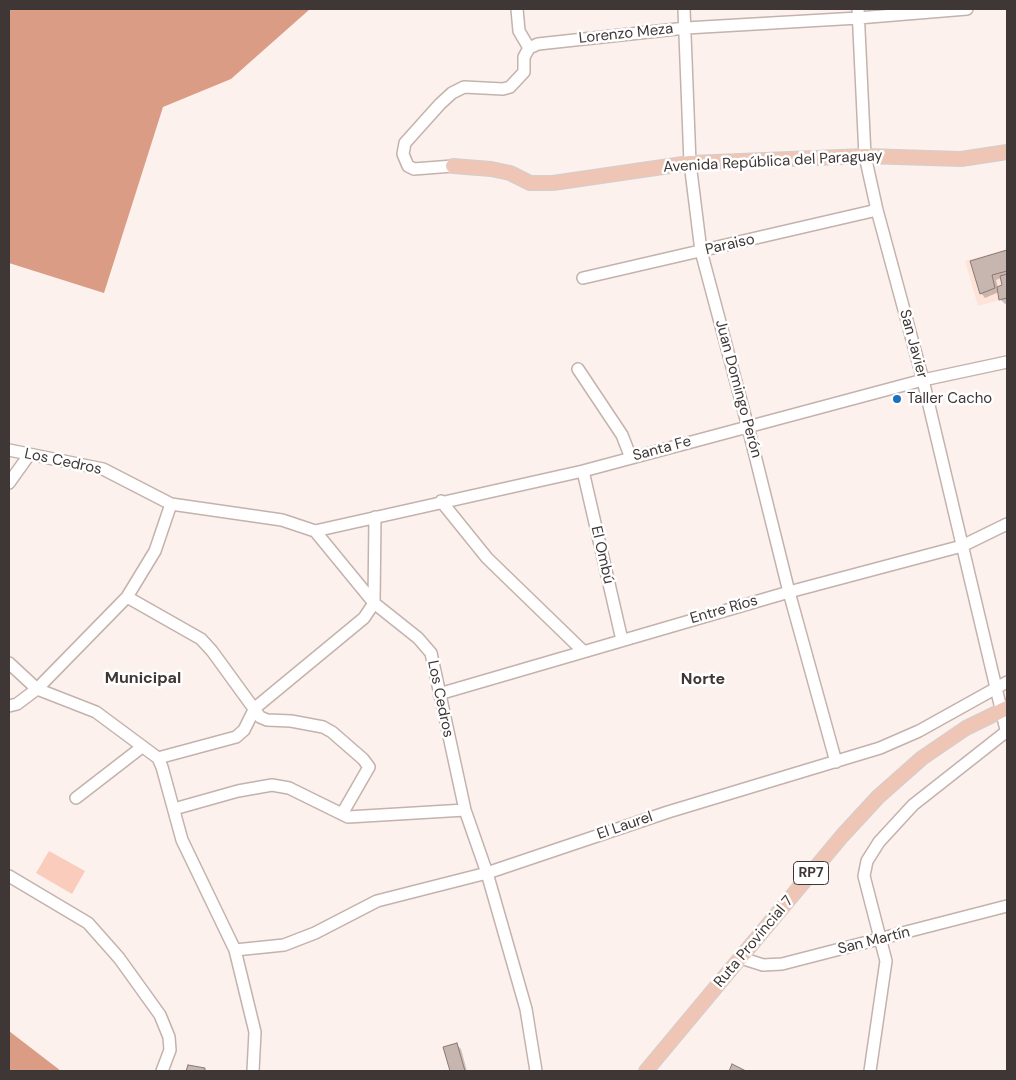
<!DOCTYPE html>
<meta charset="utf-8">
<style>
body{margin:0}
#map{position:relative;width:1016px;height:1080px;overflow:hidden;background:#fdf1ed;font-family:"DM Sans",sans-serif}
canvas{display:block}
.frame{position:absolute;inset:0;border:10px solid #3f3735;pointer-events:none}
</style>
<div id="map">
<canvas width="1016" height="1080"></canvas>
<div class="frame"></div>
</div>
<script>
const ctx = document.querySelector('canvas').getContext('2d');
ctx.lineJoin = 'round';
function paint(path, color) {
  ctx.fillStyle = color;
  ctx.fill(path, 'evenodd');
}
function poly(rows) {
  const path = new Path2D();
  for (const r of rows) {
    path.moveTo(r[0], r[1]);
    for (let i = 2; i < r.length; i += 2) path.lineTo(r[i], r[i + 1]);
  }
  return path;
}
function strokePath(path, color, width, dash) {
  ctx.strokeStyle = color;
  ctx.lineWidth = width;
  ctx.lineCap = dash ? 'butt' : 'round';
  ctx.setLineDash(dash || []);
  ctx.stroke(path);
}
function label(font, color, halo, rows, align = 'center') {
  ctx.font = font + ' "DM Sans",sans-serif';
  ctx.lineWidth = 5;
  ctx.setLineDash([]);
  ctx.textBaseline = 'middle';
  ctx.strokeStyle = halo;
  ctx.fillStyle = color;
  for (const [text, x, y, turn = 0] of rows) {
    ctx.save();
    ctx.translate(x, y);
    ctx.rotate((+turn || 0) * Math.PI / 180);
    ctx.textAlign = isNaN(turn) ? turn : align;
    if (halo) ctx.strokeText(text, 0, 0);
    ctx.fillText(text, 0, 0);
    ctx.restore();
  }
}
paint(poly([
 [1007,249,1007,298,978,306,965,261]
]), '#fee3d9');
paint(poly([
 [49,851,85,871,72,894,36,873]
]), '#f9ccbb');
paint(poly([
 [9,9,310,9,231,79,163,107,104,293,9,263],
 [9,1031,61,1071,9,1071]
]), '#da9c85');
paint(poly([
 [1007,252,1007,303,1005,304,1000,299,999,292,985,298,981,293,972,262],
 [1001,278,1004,286,998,288,996,280],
 [456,1044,461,1049,467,1071,451,1071,444,1048]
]), '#0003');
const building = poly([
 [1007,250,1007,273,1007,271,992,275,995,288,980,294,970,261,1007,250],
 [1007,274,1007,298,999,300,997,287,1002,285,1000,276,1007,274],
 [457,1043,465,1071,450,1071,443,1047,457,1043],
 [732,1064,746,1071,729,1071,732,1064],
 [188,1065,205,1068,205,1071,186,1071,188,1065]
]);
paint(building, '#c7b5af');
strokePath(building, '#897872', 1);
const minor = poly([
 [517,9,519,31,529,48],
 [684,9,690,163,701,251,748,427,789,592,836,762],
 [858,9,865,156,877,210,923,380,1007,734],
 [453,166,414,169,408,166,403,154,405,143,440,104,452,93,464,87,503,89,510,87,524,72,524,57,529,48,538,44,686,28,858,18,967,9],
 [583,278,877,210],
 [578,369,622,435,631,458],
 [9,450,103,469,171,504,282,520,315,531,374,603,418,638,431,653,465,810,487,873,526,1009,536,1071],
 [583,471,622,640],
 [9,483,29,455],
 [441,501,487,558,583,651],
 [315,531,583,471,923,380,1007,362],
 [127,597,201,639,212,651,260,717,267,720,291,721,323,727,332,732,363,759,369,767,342,814],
 [9,663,37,689,96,712,158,758,162,767,182,840,235,950,255,1032,253,1071],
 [439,694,789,592,962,546,1007,524],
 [9,706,17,704,37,689,127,597,155,551,171,504],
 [158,758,236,737,244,730,255,708,364,618,374,603,375,517],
 [76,798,142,747],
 [174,809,238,791,272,785,289,788,348,817,465,810],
 [9,876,88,923,119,958,160,1015,169,1037,170,1050,162,1071],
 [235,950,284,945,315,933,377,901,487,873,668,812,880,748,919,731,1007,682],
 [741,958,763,965,782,964,1007,906],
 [870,1071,886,961,864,876,867,861,879,842,913,805,1007,731]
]);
const major = poly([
 [453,166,491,169,510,173,530,183,553,183,690,163,865,156,961,159,1007,152],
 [646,1071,842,836,878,797,922,758,966,728,1007,708]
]);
strokePath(minor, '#c4b2ac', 14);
strokePath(major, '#d1cfcf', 16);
strokePath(minor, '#fff', 11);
strokePath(major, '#efc5b5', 14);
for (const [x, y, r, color] of [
 [897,399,5,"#1c70be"]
]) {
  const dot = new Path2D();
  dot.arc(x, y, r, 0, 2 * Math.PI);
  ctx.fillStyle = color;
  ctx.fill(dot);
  strokePath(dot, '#fff', 2);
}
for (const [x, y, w] of [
 [811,873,35]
]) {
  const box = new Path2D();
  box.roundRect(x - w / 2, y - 11.5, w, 23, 4);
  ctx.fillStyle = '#fff';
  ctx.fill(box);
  strokePath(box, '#3f3735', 1);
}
label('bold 14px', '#3f3735', null, [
 ["RP7",811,873]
]);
label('15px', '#3f3735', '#fff', [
 ["Lorenzo Meza",626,34,-6],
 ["Avenida República del Paraguay",773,162,-3],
 ["Paraiso",730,245,-13],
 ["San Javier",913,344,75],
 ["Juan Domingo Perón",738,389,75],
 ["Santa Fe",662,449,-15],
 ["Los Cedros",63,462,12],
 ["El Ombú",602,555,77],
 ["Entre Ríos",724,610,-16],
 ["Los Cedros",440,699,78],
 ["El Laurel",625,826,-19],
 ["San Martín",874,941,-14],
 ["Ruta Provincial 7",754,942,-50]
]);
label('15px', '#3f3735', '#fff', [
 ["Taller Cacho",907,399]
], 'left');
label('bold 16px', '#3f3735', '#fff', [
 ["Municipal",143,679],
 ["Norte",703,680]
]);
</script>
